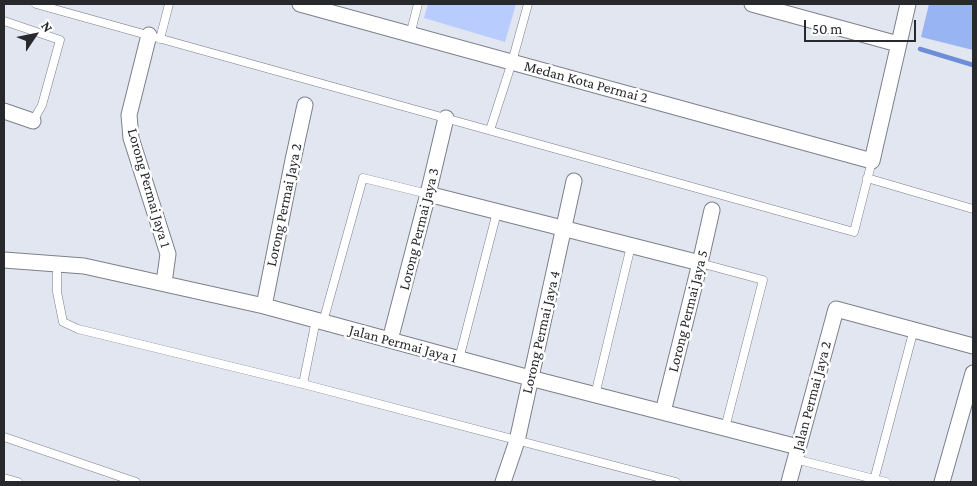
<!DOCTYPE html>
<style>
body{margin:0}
#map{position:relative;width:977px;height:486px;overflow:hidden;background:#e1e6f1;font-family:"Crimson Pro",serif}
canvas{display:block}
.frame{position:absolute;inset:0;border:5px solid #27292d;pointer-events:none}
.north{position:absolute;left:10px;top:10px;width:50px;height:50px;-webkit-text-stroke:4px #fff;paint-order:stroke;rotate:56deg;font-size:14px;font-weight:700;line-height:20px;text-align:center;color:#27292d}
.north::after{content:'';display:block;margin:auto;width:18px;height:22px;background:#27292d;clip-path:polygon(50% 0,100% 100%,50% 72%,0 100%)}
.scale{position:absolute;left:804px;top:20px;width:112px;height:22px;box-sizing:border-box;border:2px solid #27292d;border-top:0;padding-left:6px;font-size:15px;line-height:18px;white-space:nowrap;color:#27292d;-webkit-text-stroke:4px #fff;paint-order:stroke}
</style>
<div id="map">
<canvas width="977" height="486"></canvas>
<div class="frame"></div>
<div class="north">N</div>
<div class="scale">50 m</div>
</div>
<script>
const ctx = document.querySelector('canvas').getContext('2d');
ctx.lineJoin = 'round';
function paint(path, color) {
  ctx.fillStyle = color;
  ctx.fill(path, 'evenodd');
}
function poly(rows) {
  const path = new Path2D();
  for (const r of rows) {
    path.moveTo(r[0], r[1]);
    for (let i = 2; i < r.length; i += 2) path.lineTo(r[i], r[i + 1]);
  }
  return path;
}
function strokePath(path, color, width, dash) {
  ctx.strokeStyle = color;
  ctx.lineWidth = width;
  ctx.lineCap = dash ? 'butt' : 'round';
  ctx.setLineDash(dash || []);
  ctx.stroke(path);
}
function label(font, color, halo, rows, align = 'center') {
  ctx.font = font + ' "Crimson Pro",serif';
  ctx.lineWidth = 5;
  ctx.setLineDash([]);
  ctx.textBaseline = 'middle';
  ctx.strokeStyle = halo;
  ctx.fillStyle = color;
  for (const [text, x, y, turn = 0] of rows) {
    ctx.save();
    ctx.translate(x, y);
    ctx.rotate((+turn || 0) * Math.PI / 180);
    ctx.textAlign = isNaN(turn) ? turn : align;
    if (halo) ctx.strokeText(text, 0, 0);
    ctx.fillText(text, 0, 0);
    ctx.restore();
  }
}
paint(poly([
 [428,4,516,4,505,42,424,18]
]), '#b8cdfd');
paint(poly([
 [929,4,973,4,973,50,921,37]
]), '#99b4f2');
strokePath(poly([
 [920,49,973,65]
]), '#6e8dd8', 4.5);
const lane = poly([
 [36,4,854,232,872,161],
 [4,21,60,40,42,105,33,121],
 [410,35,418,4],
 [160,39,169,4],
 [490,130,512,62,528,4],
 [867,178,973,209],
 [57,263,57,292,63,322,78,329,303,384,676,482],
 [700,263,763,280,725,428],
 [323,322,363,178,428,194],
 [459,359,497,212],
 [303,384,316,320],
 [595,395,631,246],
 [4,437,136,482],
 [795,459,886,482],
 [4,478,18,482],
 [874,480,914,329]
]);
const street = poly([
 [300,4,872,161,908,4],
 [752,4,898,44],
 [149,35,129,115,131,138,168,254,164,283],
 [4,111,33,121],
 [428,194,700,263],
 [4,260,84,266,264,306,530,378,798,447],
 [264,306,293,160,305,105],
 [390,340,428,194,446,118],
 [663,412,700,263,712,210],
 [503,482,517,441,574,181],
 [789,482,836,309,973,346],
 [942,482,973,373]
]);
strokePath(lane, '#7c808a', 9);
strokePath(street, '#7c808a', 17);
strokePath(lane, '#fff', 8);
strokePath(street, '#fff', 15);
label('15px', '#27292d', '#fff', [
 ["Medan Kota Permai 2",586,82,15],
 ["Lorong Permai Jaya 1",149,188,74],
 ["Lorong Permai Jaya 2",284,205,-78],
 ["Lorong Permai Jaya 3",419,229,-76],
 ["Lorong Permai Jaya 5",688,311,-76],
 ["Lorong Permai Jaya 4",541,332,-77],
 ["Jalan Permai Jaya 1",403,344,15],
 ["Jalan Permai Jaya 2",812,396,-75]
]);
</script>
